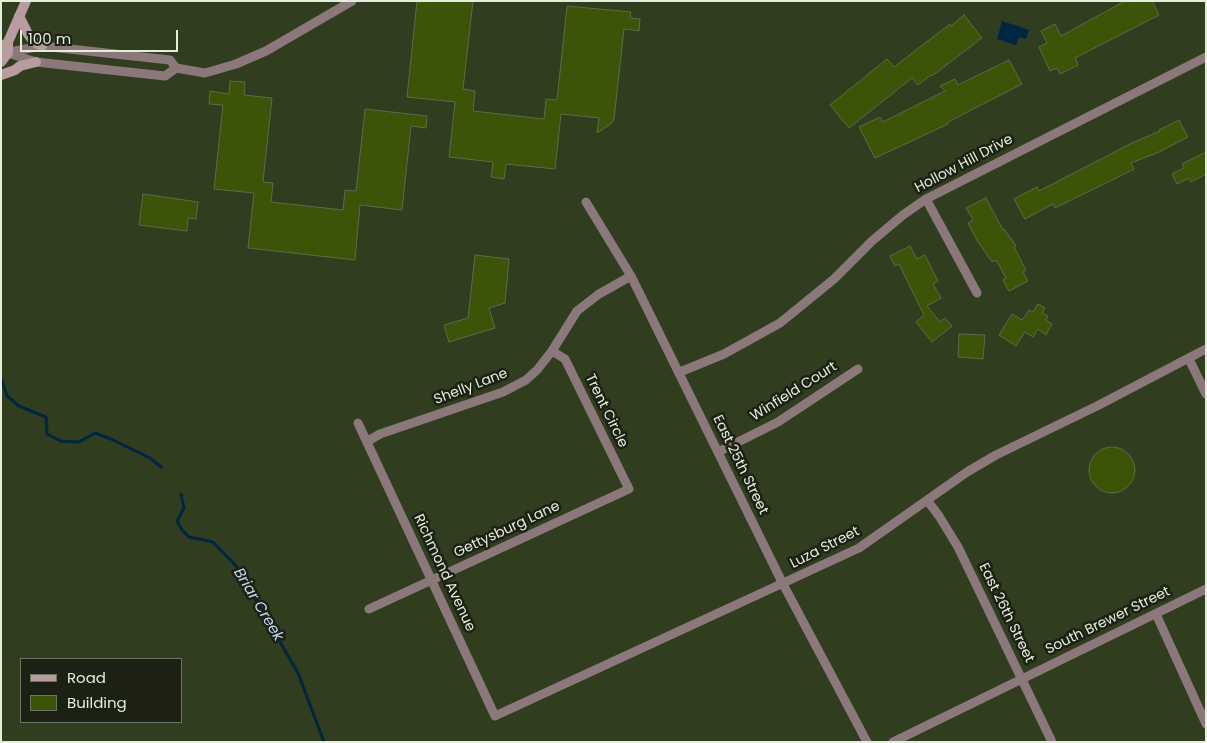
<!DOCTYPE html>
<style>
body{margin:0}
#map{position:relative;width:1207px;height:743px;overflow:hidden;background:#303d1e;font-family:Poppins,sans-serif}
canvas{display:block}
.frame{position:absolute;inset:0;border:2px solid #e5eddb;pointer-events:none}
.legend{position:absolute;left:20px;top:658px;width:162px;height:65px;box-sizing:border-box;background:#1c2114;border:1px solid #6c7364;margin:0;padding:6px 9px;list-style:none;font-size:15px;color:#e5eddb}
.legend li{display:flex;align-items:center;gap:10px;height:25px}
.legend b{width:25px;border:1px solid #6c7364}
.scale{position:absolute;left:20px;top:30px;width:158px;height:22px;box-sizing:border-box;border:2px solid #e5eddb;border-top:0;padding-left:6px;font-size:15px;line-height:18px;white-space:nowrap;color:#e5eddb;-webkit-text-stroke:4px #1c2114;paint-order:stroke}
</style>
<div id="map">
<canvas width="1207" height="743"></canvas>
<div class="frame"></div>
<ul class="legend">
<li><b style="height:6px;background:#b89ca0"></b>Road</li>
<li><b style="height:14px;background:#3c5407"></b>Building</li>
</ul>
<div class="scale">100 m</div>
</div>
<script>
const ctx = document.querySelector('canvas').getContext('2d');
ctx.lineJoin = 'round';
function paint(path, color) {
  ctx.fillStyle = color;
  ctx.fill(path, 'evenodd');
}
function poly(rows) {
  const path = new Path2D();
  for (const r of rows) {
    if (r.length === 3) {
      path.moveTo(r[0] + r[2], r[1]);
      path.arc(r[0], r[1], r[2], 0, 2 * Math.PI);
      continue;
    }
    path.moveTo(r[0], r[1]);
    for (let i = 2; i < r.length; i += 2) path.lineTo(r[i], r[i + 1]);
  }
  return path;
}
function strokePath(path, color, width, dash) {
  ctx.strokeStyle = color;
  ctx.lineWidth = width;
  ctx.lineCap = dash ? 'butt' : 'round';
  ctx.setLineDash(dash || []);
  ctx.stroke(path);
}
function label(font, color, halo, rows, align = 'center') {
  ctx.font = font + ' Poppins,sans-serif';
  ctx.lineWidth = 5;
  ctx.setLineDash([]);
  ctx.textBaseline = 'middle';
  ctx.strokeStyle = halo;
  ctx.fillStyle = color;
  for (const [text, x, y, turn = 0] of rows) {
    ctx.save();
    ctx.translate(x, y);
    ctx.rotate((+turn || 0) * Math.PI / 180);
    ctx.textAlign = isNaN(turn) ? turn : align;
    if (halo) ctx.strokeText(text, 0, 0);
    ctx.fillText(text, 0, 0);
    ctx.restore();
  }
}
paint(poly([
 [1002,21,1029,30,1026,39,1019,37,1016,45,997,39]
]), '#002642');
strokePath(poly([
 [1,378,7,396,19,406,46,417,47,434,61,441,79,442,95,433,111,439,150,458,161,467],
 [181,494,184,508,177,521,182,530,189,537,213,542,236,566,298,673,324,742]
]), '#002642', 3);
const building = poly([
 [417,1,473,1,463,89,475,91,473,111,544,119,546,99,557,100,567,6,631,12,630,18,640,19,639,31,624,29,614,119,612,123,597,133,599,118,561,114,555,169,506,164,504,179,491,177,493,162,449,157,455,102,407,97,417,1],
 [1125,1,1152,1,1159,15,1075,58,1078,65,1060,74,1057,68,1050,71,1039,47,1047,43,1041,31,1055,24,1061,36,1125,1],
 [964,15,982,38,932,76,931,75,918,85,912,78,849,128,830,105,887,59,894,67,950,24,951,26,964,15],
 [1009,60,1022,84,948,122,948,124,875,158,859,127,880,117,883,122,945,91,940,86,955,79,958,85,1009,60],
 [230,81,245,82,244,95,272,98,263,182,273,183,271,202,343,210,345,190,356,191,365,109,427,116,426,128,411,126,402,210,360,205,355,260,248,248,254,193,214,189,223,105,209,104,210,91,229,94,230,81],
 [1179,120,1188,137,1159,152,1131,163,1134,169,1112,180,1055,208,1053,204,1025,219,1014,199,1037,187,1039,191,1132,143,1160,131,1159,130,1179,120],
 [1206,152,1206,174,1191,182,1189,178,1177,184,1172,174,1184,168,1182,164,1206,152],
 [143,194,198,202,196,219,188,218,187,231,139,225,143,194],
 [986,198,1003,230,1004,229,1016,246,1014,247,1026,270,1023,272,1028,281,1009,291,1003,280,1006,278,996,260,992,262,978,242,968,223,973,220,966,208,986,198],
 [910,246,917,259,925,255,938,281,933,284,941,298,927,306,940,322,945,318,952,326,932,342,916,322,924,315,899,264,895,266,890,256,910,246],
 [475,255,509,259,505,303,489,308,495,328,449,342,444,325,468,318,475,255],
 [1038,304,1045,308,1042,313,1048,316,1046,320,1052,324,1046,335,1038,329,1033,337,1025,332,1016,346,999,335,1012,314,1022,320,1029,310,1033,312,1038,304],
 [959,334,985,335,983,359,958,357,959,334],
 [1112,470,23]
]);
paint(building, '#3c5407');
strokePath(building, '#5d6b4b', 1);
strokePath(poly([
 [9,52,42,46,170,60,176,68],
 [8,53,36,62,165,76,176,68,205,73,236,64,266,51,352,1],
 [926,199,977,293],
 [586,202,631,276,783,584,867,742],
 [1189,359,1206,394],
 [680,372,724,354,780,323,834,279,872,241,903,215,926,199,1206,57],
 [358,423,495,716,859,548,967,472,996,455,1099,405,1206,349],
 [368,441,380,434,503,392,526,380,537,370,552,351,577,311,599,294,631,276],
 [718,452,778,422,858,369],
 [927,500,939,516,958,547,1052,742],
 [369,609,629,489,565,359,552,351],
 [1156,614,1206,724],
 [893,742,1206,589]
]), '#8a787b', 9);
strokePath(poly([
 [19,16,28,34,34,42,42,46],
 [1,48,8,42,26,1],
 [1,62,8,53,8,42],
 [1,75,15,70,20,66,36,62]
]), '#b89ca0', 10);
label('14px', '#e5eddb', '#1c2114', [
 ["Hollow Hill Drive",964,164,-28],
 ["Shelly Lane",471,387,-21],
 ["Winfield Court",794,392,-32],
 ["Trent Circle",606,411,64],
 ["East 25th Street",740,465,64],
 ["Gettysburg Lane",507,530,-25],
 ["Luza Street",825,548,-27],
 ["Richmond Avenue",444,573,65],
 ["East 26th Street",1006,613,64],
 ["South Brewer Street",1108,621,-26]
]);
label('italic 15px', '#c1d8ee', '#1c2114', [
 ["Briar Creek",258,605,59]
]);
</script>
